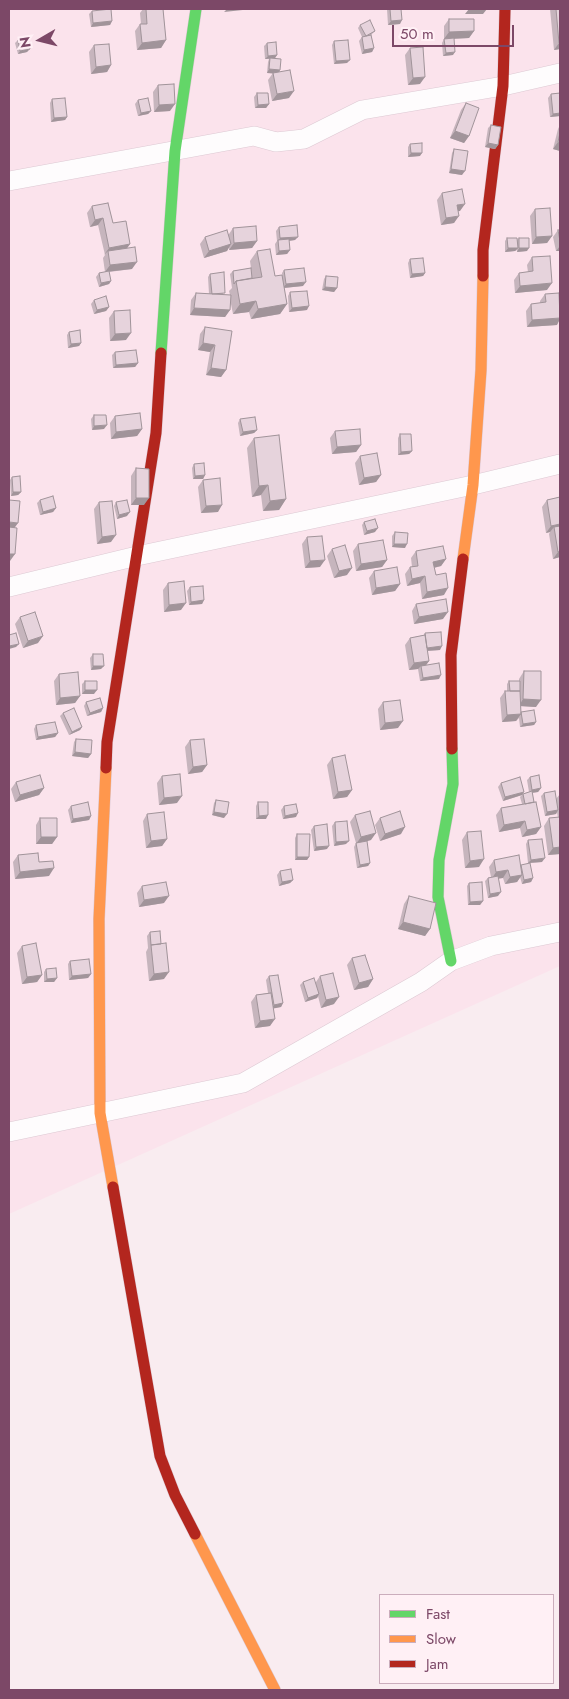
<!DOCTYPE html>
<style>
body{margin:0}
#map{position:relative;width:569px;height:1699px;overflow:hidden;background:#f9ecf0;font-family:Jost,sans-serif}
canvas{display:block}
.frame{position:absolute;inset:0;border:10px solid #7c4867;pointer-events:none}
.legend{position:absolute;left:379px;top:1594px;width:175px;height:90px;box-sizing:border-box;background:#fff0f5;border:1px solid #cbadbc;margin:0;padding:6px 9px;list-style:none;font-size:15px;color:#7c4867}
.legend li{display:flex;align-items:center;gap:10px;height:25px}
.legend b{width:25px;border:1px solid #cbadbc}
.north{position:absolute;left:15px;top:15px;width:50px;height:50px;-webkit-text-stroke:4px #fff0f5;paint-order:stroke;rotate:262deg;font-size:14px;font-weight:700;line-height:20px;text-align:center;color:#7c4867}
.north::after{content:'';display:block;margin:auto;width:18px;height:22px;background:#7c4867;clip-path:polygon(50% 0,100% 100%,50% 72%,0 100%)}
.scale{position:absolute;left:392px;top:25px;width:122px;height:22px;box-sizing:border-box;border:2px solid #7c4867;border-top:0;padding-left:6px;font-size:15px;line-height:18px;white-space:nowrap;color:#7c4867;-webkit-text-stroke:4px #fff0f5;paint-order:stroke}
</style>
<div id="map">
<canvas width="569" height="1699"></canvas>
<div class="frame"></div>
<ul class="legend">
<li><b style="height:6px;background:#63d668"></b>Fast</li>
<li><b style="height:6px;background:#ff974d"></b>Slow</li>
<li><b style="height:6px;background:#b3261e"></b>Jam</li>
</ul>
<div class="north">N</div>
<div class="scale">50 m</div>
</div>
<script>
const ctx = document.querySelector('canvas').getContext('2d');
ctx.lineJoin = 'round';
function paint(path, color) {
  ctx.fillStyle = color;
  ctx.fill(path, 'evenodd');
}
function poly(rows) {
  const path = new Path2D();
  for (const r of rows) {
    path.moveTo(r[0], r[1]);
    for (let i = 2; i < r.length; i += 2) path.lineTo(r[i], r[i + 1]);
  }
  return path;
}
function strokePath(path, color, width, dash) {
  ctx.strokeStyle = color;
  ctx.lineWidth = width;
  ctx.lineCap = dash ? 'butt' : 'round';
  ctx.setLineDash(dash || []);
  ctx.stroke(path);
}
paint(poly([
 [9,9,560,9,560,966,9,1214]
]), '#fbe3ec');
const street = poly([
 [9,181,254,136,276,142,304,139,362,110,503,86,560,73],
 [9,587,137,556,473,485,560,464],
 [9,1132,243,1083,421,982,451,961,491,946,560,932]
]);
const fast = poly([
 [161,353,175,151,196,9],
 [451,961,438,897,439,860,453,784,452,749]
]);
const slow = poly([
 [463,559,473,485,481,370,483,276],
 [106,768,99,919,100,1113,113,1187],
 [195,1534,275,1690]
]);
const jam = poly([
 [483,276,483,250,503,86,505,9],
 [452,749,451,655,463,559],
 [106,768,107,742,156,433,161,353],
 [113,1187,160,1456,175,1495,195,1534]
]);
strokePath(street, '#ddc9d3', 20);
strokePath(fast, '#dbc7d1', 12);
strokePath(slow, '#dbc7d1', 12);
strokePath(jam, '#dbc7d1', 12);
strokePath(street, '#fefcfd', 19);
strokePath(fast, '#63d668', 11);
strokePath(slow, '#ff974d', 11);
strokePath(jam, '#b3261e', 11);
paint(poly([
 [143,9,163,9,166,40,161,48,137,50,135,31,140,24,141,24,140,13],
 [387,9,401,9,400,24,388,25],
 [550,9,560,9,560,49,554,50],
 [92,11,112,21,110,25,91,27,89,14],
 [449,19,474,31,469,38,454,39,453,55,443,56,442,43,444,39,444,26],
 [360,25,375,31,371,35,374,48,372,52,362,54,359,41,362,37,358,28],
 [18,40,27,52,18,54,15,43],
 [334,41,347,63,334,64,332,45],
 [267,43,277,55,275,58,289,98,272,101,268,80,273,73,267,73,268,62,269,59,265,59,264,46],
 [94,45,111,65,107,72,91,74,89,52],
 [410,48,420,84,408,85,405,55],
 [158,85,170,111,154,112,153,92],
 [257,93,269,104,266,108,255,108,254,97],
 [560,93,560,116,550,117,548,98,551,94],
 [52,99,67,117,65,120,51,122,50,103],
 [138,100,151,111,148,114,138,116,135,104],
 [466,103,469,136,464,143,450,138,461,110],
 [491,125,498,145,495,149,485,147,488,128],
 [560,125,560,151,553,149,558,129],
 [410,144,420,156,408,157,408,147],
 [454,149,462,175,449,173,452,153],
 [442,193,460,211,458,211,454,223,441,225,437,200],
 [92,206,113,223,130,244,127,248,132,269,109,272,111,281,109,284,99,287,96,277,99,273,105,272,103,258,105,255,98,225,90,227,87,213],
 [535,209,552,236,547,243,532,244,530,216],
 [279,227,295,240,289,241,290,250,287,254,276,255,275,244,277,241,276,231],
 [233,228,257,241,252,248,229,250,229,247,227,251,204,258,200,244,205,237,229,234],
 [558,230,560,230,560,251,556,251,553,237],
 [507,238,517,240,519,238,527,251,517,252,517,250,515,251,505,252,505,241],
 [257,251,275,276,282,276,282,273,284,270,303,286,284,288,287,304,280,314,251,319,249,312,233,314,230,299,230,310,225,317,190,315,191,300,196,293,209,294,208,277,210,274,224,295,230,295,229,291,232,288,230,274,233,271,251,268,250,261],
 [532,257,547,290,515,293,514,280,519,273,528,272,527,265],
 [410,259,425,273,423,276,410,278,408,263],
 [326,276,337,288,334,292,322,290,324,279],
 [290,292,307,310,289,312,288,296],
 [545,294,557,325,527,327,526,311,531,304,540,303,540,301],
 [94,300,109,307,106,311,94,314,91,304],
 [114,311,126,340,110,341,109,318],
 [205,327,226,370,221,377,206,375,210,352,198,350,200,334],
 [69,332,81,343,79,346,68,348,67,335],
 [115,352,138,363,135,367,113,368,112,355],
 [94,415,104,429,92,430,91,419],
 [115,416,142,429,137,436,111,439,110,423],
 [240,419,257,430,254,433,240,436,238,423],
 [335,431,361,445,356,452,332,454,330,438],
 [400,434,412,451,409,454,398,455,398,438],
 [254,438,286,499,279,510,263,511,261,495,252,497,247,448],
 [360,456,381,475,376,482,359,485,355,463],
 [194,464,205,475,203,479,193,479,192,468],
 [136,468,144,505,131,505,131,476],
 [12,477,21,492,18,495,11,496,10,480],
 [203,480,218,512,201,513,198,487],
 [560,497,560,557,553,559,549,534,550,532,546,533,542,507,547,500],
 [40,500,56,508,53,512,40,515,37,503],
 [99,502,111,542,97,544,94,509],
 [116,502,127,516,117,519,114,506],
 [364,522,375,532,364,535,362,525],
 [395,532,405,548,392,547,392,536],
 [307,537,320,567,305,568,302,544],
 [358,544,387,560,382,567,356,571,353,551],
 [332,549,347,575,334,578,327,556],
 [416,551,446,559,441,566,434,568,436,575,444,595,422,599,420,583,407,586,405,574,410,567,412,567,411,558],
 [374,571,400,584,395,591,372,595,369,578],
 [168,583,181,610,164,612,163,590],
 [190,587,204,600,202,604,189,605,187,591],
 [416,604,443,619,414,624,412,611],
 [20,617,38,643,23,648,15,624],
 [425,633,440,650,427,651,429,661,426,665,439,679,420,681,418,669,409,670,405,645,410,638,424,635],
 [93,654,101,669,91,670,90,658],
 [524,671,536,707,521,706,521,712,536,722,534,725,520,727,519,718,516,721,502,722,500,698,505,691,507,691,507,684,509,681,519,681,519,679],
 [59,674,80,696,75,703,56,705,54,681],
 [85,681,94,694,82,694,82,684],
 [86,702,103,708,101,712,87,716,84,706],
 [383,702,398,728,380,730,378,709],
 [63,713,82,727,80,730,69,735,60,716],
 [36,725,58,733,55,737,36,740,34,729],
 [76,739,91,754,88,758,72,756,74,742],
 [190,740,207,765,202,772,188,774,185,747],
 [332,758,352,790,347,797,333,799,327,765],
 [162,776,177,803,159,805,157,783],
 [530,777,541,788,538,792,532,793,541,827,536,834,522,837,520,828,499,832,496,815,501,808,522,804,520,797,522,795,503,801,498,787,501,783,523,794,529,792,527,780],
 [16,782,44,788,39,795,15,802,11,789],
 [544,793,556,799,560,794,560,854,548,855,544,826,549,818,558,818,557,812,556,814,545,816,541,796],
 [216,800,224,818,212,815,214,803],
 [258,802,266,819,256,819,256,806],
 [71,806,91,816,89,820,71,823,68,810],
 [284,806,296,817,283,819,281,810],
 [147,814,167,839,162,846,146,848,143,821],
 [355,815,371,840,362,842,370,863,368,866,357,868,354,847,356,843,350,822],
 [40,818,57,837,52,844,36,844,36,825],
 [380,818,401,834,380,841,375,825],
 [335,822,346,844,334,846,332,826],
 [314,826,327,849,314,851,311,830],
 [467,832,479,867,465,868,462,840],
 [297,834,309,857,307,860,295,860,295,838],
 [528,840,542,862,528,863,526,844],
 [18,855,39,862,49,876,15,879,13,862],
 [494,860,520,866,521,865,533,878,531,882,522,884,520,877,517,882,505,884,503,878,498,878,498,896,488,898,485,881,488,878,491,877,489,867],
 [280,871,293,880,290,883,279,886,277,875],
 [469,883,483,901,480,905,468,905,467,886],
 [142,886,164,903,139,907,137,893],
 [409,896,430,929,425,936,398,929,404,904],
 [150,932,164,979,149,981,146,952,148,948,147,936],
 [22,946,42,975,37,982,22,984,17,953],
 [352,958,373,979,368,987,354,990,347,965],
 [70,961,91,974,88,978,69,980,68,964],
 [46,969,57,978,54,982,44,982,44,972],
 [269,976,283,1003,281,1007,273,1008,270,1026,255,1028,251,1002,256,995,268,993,266,980],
 [320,976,334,1004,321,1008,318,996,317,998,305,1002,300,985,303,982,316,982]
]), '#c6b5bd');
paint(poly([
 [227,9,252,9,224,12],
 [469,9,487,9,483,14,465,14],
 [402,20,400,24,388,25,391,21],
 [112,21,110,25,91,27,93,23],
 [474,31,469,38,444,39,449,32],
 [166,40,161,48,137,50,142,43],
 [559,43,560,43,560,49,554,50],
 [374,48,372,52,362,54,364,50],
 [30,49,27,52,18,54,20,51],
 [455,52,453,55,443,56,446,53],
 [277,55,275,58,265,59,268,56],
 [350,60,347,63,334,64,336,61],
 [111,65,107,72,91,74,96,67],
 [269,69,280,70,278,74,267,73],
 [425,77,420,84,408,85,413,78],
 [294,91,289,98,272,101,277,94],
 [175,104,170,111,154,112,159,105],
 [269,104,266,108,255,108,258,105],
 [151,111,148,114,138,116,141,113],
 [560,113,560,116,550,117,553,114],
 [67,117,65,120,51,122,54,118],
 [455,131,469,136,464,143,450,138],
 [558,142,560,143,560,151,553,149],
 [488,143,498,145,495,149,485,147],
 [411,153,422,153,420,156,408,157],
 [451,169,465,171,462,175,449,173],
 [465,204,460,211,452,212,457,205],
 [459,216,454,223,441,225,446,218],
 [103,218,98,225,90,227,95,220],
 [552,236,547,243,532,244,536,237],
 [298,237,295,240,278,242,280,238],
 [257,241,252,248,229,250,234,243],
 [130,244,125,251,108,251,104,255,109,248],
 [231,244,227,251,204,258,209,251],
 [560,246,560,251,556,251],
 [508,248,518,248,515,251,505,252],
 [519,248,529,248,527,251,517,252],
 [290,250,287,254,276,255,279,251],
 [137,262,132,269,105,272,110,265],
 [425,273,423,276,410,278,412,274],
 [111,281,109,284,99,287,101,283],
 [306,282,303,286,283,288,286,284],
 [552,283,547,290,515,293,520,286],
 [325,287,337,288,334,292,322,290],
 [256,301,249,312,233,314,240,304],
 [287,304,280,314,251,319,258,309],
 [309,306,307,310,289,312,292,308],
 [109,307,106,311,94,314,97,310],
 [194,308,230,310,225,317,190,315],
 [560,318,560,319,557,325,527,327,532,320],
 [131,333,126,340,110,341,115,334],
 [81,343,79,346,68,348,71,344],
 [203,343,215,345,210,352,198,350],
 [138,363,135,367,113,368,116,365],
 [211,368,226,370,221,377,206,375],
 [107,425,104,429,92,430,94,426],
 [142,429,137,436,111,439,116,432],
 [257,430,254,433,240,436,243,432],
 [361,445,356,452,332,454,337,447],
 [412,451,409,454,398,455,401,452],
 [205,475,203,479,193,479,195,476],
 [381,475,376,482,359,485,364,478],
 [268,485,261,495,252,497,259,486],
 [13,492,21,492,18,495,11,496],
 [136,498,149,498,144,505,131,505],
 [286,499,279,510,263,511,270,501],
 [222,505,218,512,201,513,206,506],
 [56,508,53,512,40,515,43,512],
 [130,512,127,516,117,519,119,515],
 [9,522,18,523,13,530,9,529],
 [560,524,560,531,554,527,550,532,546,533,551,526],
 [378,528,375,532,364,535,367,531],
 [116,535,111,542,97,544,102,537],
 [394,544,407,544,405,548,392,547],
 [560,551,560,557,553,559,558,552],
 [9,554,15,554,10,561,9,561],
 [446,559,441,566,428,569,433,562],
 [325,560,320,567,305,568,310,561],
 [387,560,382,567,356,571,361,564],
 [352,568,347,575,334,578,339,571],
 [425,576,420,583,407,586,412,579],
 [400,584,395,591,372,595,376,588],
 [448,588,444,595,422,599,427,592],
 [204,600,202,604,189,605,191,602],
 [186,603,181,610,164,612,169,605],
 [448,612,443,619,414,624,419,617],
 [43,636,38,643,23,648,28,641],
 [19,644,16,647,9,649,9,646],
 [442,646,440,650,424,651,427,648],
 [429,661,424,668,421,666,418,669,409,670,414,663],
 [93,666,104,666,101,669,91,670],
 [441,675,439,679,420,681,423,678],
 [85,690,97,690,94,694,82,694],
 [80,696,75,703,56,705,60,698],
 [523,699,541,700,536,707,519,706],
 [103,708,101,712,87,716,90,713],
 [521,714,516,721,502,722,507,715],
 [403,721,398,728,380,730,385,723],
 [536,722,534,725,520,727,523,724],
 [82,727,80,730,69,735,72,732],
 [58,733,55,737,36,740,38,737],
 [75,752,91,754,88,758,72,756],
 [207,765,202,772,188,774,193,767],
 [44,788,39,795,15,802,20,795],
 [541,788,538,792,530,793,532,790],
 [352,790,347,797,333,799,338,792],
 [524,792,522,795,503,801,505,797],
 [182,796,177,803,159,805,164,798],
 [558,810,556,814,545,816,547,812],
 [214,812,227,814,224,818,212,815],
 [298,813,296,817,283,819,285,816],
 [268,815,266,819,256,819,259,816],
 [91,816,89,820,71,823,73,819],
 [525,821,520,828,499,832,504,825],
 [405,827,401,834,380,841,385,834],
 [541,827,536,834,522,837,527,830],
 [376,833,371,840,356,844,361,837],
 [41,837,57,837,52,844,36,844],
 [167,839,162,846,146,848,151,841],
 [349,841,346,844,334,846,336,842],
 [329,846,327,849,314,851,316,847],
 [560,847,560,854,548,855,553,848],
 [297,857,309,857,307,860,295,860],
 [545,858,542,862,528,863,531,860],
 [484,859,479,867,465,868,470,861],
 [370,863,368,866,357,868,360,865],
 [54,868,49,876,15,879,20,872],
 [508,870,503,878,491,880,496,872],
 [522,875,517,882,505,884,510,877],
 [533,878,531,882,522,884,524,880],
 [293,880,290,883,279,886,282,882],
 [501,892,498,896,488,898,490,894],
 [169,896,164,903,139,907,144,900],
 [483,901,480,905,468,905,470,902],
 [403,922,430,929,425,936,398,929],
 [169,972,164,979,149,981,154,974],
 [91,974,88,978,69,980,72,976],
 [42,975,37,982,22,984,27,977],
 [57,978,54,982,44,982,47,979],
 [373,979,368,987,354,990,359,983],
 [319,994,317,998,305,1002,308,998],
 [339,997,334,1004,321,1008,326,1000],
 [283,1003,281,1007,271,1009,274,1005],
 [275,1019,270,1026,255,1028,260,1021]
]), '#a1949a');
const building = poly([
 [111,9,112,21,93,23,92,11,111,9],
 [146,9,163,9,166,40,142,43,140,24,147,24,146,9],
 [390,9,401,9,402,20,391,21,390,9],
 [556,9,560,9,560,43,559,43,556,9],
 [449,19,474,19,474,31,449,32,449,19],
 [370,20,375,31,366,36,360,25,370,20],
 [371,35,374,48,364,50,362,37,371,35],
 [27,38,30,49,20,51,18,40,27,38],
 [454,38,455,52,446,53,444,39,454,38],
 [348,40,350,60,336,61,334,41,348,40],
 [276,42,277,55,268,56,267,43,276,42],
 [109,44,111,65,96,67,94,45,109,44],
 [423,47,425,77,413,78,410,48,423,47],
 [270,58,281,59,280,70,269,69,270,58],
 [290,70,294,91,277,94,273,73,290,70],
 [174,84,175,104,159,105,158,85,174,84],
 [257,93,268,93,269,104,258,105,257,93],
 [560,93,560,113,553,114,551,94,560,93],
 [65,98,67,117,54,118,52,99,65,98],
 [148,98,151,111,141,113,138,100,148,98],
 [466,103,479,108,469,136,455,131,466,103],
 [491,125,501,127,498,145,488,143,491,125],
 [560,133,560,143,558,142,560,133],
 [422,143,422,153,411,153,410,144,422,143],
 [454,149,468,151,465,171,451,169,454,149],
 [462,189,465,204,457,205,459,216,446,218,442,193,462,189],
 [108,203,113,223,126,221,130,244,109,248,103,218,95,220,92,206,108,203],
 [550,208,552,236,536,237,535,209,550,208],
 [297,225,298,237,280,238,279,227,297,225],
 [256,226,257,241,234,243,233,228,256,226],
 [227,230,231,244,209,251,205,237,227,230],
 [558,230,560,230,560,241,558,230],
 [507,238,517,238,518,248,508,248,507,238],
 [519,238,529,238,529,248,519,248,519,238],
 [289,239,290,250,279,251,278,240,289,239],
 [135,247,137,262,110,265,108,251,135,247],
 [270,249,275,276,282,275,287,304,258,309,256,301,240,304,236,281,262,277,257,251,270,249],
 [550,256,552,283,520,286,519,273,533,271,532,257,550,256],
 [423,258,425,273,412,274,410,259,423,258],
 [251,268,252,278,236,281,234,284,233,271,251,268],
 [304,268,306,282,286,284,284,270,304,268],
 [109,271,111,281,101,283,99,273,109,271],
 [224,272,225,293,212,294,210,274,224,272],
 [326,276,338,277,337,288,325,287,326,276],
 [307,291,309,306,292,308,290,292,307,291],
 [196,293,231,295,230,310,194,308,196,293],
 [559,293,560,318,532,320,531,304,546,302,545,294,559,293],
 [106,296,109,307,97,310,94,300,106,296],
 [130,310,131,333,115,334,114,311,130,310],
 [205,327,232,331,226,370,211,368,215,345,203,343,205,327],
 [80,330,81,343,71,344,69,332,80,330],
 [136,350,138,363,116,365,115,352,136,350],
 [140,413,142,429,116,432,115,416,140,413],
 [94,415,106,415,107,425,94,426,94,415],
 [255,417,257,430,243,432,240,419,255,417],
 [360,429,361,445,337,447,335,431,360,429],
 [400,434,411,434,412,451,401,452,400,434],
 [279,435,286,499,270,501,268,485,259,486,254,438,279,435],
 [377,453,381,475,364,478,360,456,377,453],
 [204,463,205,475,195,476,194,464,204,463],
 [136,468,149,469,149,498,136,498,136,468],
 [20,476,21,492,13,492,12,477,20,476],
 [220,478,222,505,206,506,203,480,220,478],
 [53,496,56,508,43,512,40,500,53,496],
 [560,497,560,524,551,526,547,500,560,497],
 [9,500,20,501,18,523,9,522,9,500],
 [127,500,130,512,119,515,116,502,127,500],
 [112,501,116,535,102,537,99,502,112,501],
 [375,519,378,528,367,531,364,522,375,519],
 [560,526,560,551,558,552,554,527,560,526],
 [9,527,17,528,15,554,9,554,9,527],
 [395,532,408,533,407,544,394,544,395,532],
 [322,536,325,560,310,561,307,537,322,536],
 [383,540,387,560,361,564,358,544,383,540],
 [345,545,352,568,339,571,332,549,345,545],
 [443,546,446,559,433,562,436,575,446,573,448,588,427,592,425,576,412,579,410,567,418,566,416,551,443,546],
 [397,567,400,584,376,588,374,571,397,567],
 [184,581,186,603,169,605,168,583,184,581],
 [203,586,204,600,191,602,190,587,203,586],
 [446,599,448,612,419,617,416,604,446,599],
 [35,612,43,636,28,641,20,617,35,612],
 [441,632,442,646,427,648,425,633,441,632],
 [16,633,19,644,9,646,9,635,16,633],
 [425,635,429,661,414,663,410,638,425,635],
 [93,654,103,654,104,666,93,666,93,654],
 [439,663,441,675,423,678,421,666,439,663],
 [524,671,541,671,541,700,523,699,524,671],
 [78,672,80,696,60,698,59,674,78,672],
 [85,681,97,681,97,690,85,690,85,681],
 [509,681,520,681,520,691,510,691,509,681],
 [505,691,520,691,521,714,507,715,505,691],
 [100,698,103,708,90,713,86,702,100,698],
 [400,700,403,721,385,723,383,702,400,700],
 [74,708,82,727,72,732,63,713,74,708],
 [534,710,536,722,523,724,521,712,534,710],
 [55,722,58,733,38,737,36,725,55,722],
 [76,739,92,740,91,754,75,752,76,739],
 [204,739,207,765,193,767,190,740,204,739],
 [345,755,352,790,338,792,332,758,345,755],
 [180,774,182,796,164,798,162,776,180,774],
 [40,775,44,788,20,795,16,782,40,775],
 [539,775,541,788,532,790,530,777,539,775],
 [520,777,524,792,505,797,501,783,520,777],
 [532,791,534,802,525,804,523,794,532,791],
 [555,791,558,810,547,812,544,793,555,791],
 [216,800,229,802,227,814,214,812,216,800],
 [88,802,91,816,73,819,71,806,88,802],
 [258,802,268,802,268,815,259,816,258,802],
 [536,802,541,827,527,830,525,821,504,825,501,808,536,802],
 [296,804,298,813,285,816,284,806,296,804],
 [370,811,376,833,361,837,355,815,370,811],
 [400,811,405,827,385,834,380,818,400,811],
 [164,812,167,839,151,841,147,814,164,812],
 [560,817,560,847,553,848,549,818,560,817],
 [40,818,57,818,57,837,41,837,40,818],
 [347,821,349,841,336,842,335,822,347,821],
 [327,824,329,846,316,847,314,826,327,824],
 [481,831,484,859,470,861,467,832,481,831],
 [297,834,310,834,309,857,297,857,297,834],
 [542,839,545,858,531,860,528,840,542,839],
 [367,841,370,863,360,865,356,843,367,841],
 [38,853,39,862,53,861,54,868,20,872,18,855,38,853],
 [519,855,522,875,510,877,508,870,496,872,494,860,519,855],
 [530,863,533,878,524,880,521,865,530,863],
 [291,869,293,880,282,882,280,871,291,869],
 [498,876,501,892,490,894,488,878,498,876],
 [166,882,169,896,144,900,142,886,166,882],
 [482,882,483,901,470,902,469,883,482,882],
 [409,896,436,903,430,929,403,922,409,896],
 [160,931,161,944,151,945,150,932,160,931],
 [36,943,42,975,27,977,22,946,36,943],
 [166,943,169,972,154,974,151,945,166,943],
 [365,955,373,979,359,983,352,958,365,955],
 [89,959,91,974,72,976,70,961,89,959],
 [56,968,57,978,47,979,46,969,56,968],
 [333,973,339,997,326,1000,320,976,333,973],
 [278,975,283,1003,274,1005,269,976,278,975],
 [314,978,319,994,308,998,303,982,314,978],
 [271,993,275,1019,260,1021,256,995,271,993]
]);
paint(building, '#e6d3dc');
strokePath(building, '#a1949a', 1);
</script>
